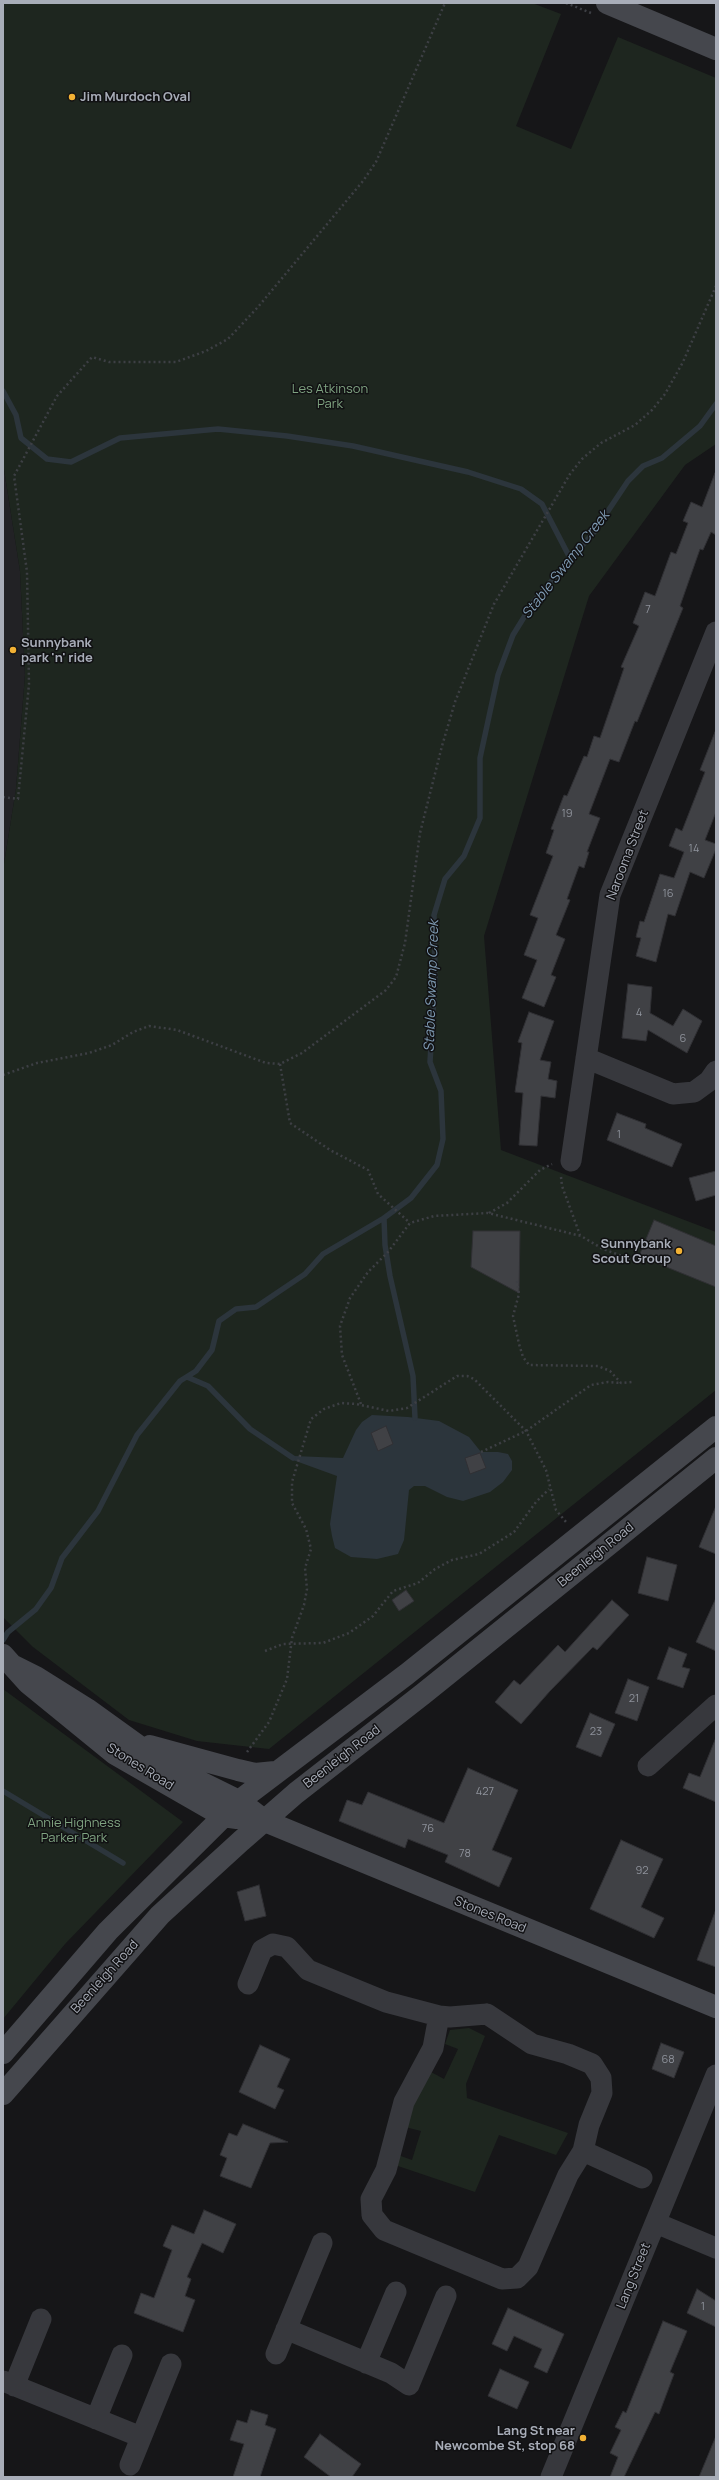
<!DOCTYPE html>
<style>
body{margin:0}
#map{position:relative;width:719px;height:2480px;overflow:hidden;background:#161618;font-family:Manrope,sans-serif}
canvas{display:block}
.frame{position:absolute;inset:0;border:4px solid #a8adb8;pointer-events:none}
</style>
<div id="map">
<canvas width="719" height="2480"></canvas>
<div class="frame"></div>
</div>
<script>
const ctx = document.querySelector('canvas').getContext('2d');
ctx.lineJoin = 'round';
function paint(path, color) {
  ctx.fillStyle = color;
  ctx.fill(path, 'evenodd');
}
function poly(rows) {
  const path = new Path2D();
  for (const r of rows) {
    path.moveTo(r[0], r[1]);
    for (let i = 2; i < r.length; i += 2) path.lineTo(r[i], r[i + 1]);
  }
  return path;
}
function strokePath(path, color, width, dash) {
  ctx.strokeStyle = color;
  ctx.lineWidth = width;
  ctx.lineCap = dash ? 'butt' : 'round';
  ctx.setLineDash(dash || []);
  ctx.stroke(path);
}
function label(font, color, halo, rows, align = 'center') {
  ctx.font = font + ' Manrope,sans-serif';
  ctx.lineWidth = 3;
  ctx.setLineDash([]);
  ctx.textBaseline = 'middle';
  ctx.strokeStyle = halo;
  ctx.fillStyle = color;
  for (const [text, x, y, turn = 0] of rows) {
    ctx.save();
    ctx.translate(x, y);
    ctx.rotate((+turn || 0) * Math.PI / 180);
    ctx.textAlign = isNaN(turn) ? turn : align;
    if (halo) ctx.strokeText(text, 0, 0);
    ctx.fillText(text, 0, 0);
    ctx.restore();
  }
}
paint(poly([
 [3,463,20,571,25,675,16,789,3,870]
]), '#222225');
paint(poly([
 [3,3,532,3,561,14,516,126,571,149,618,37,716,78,716,444,685,465,589,596,484,936,501,1150,716,1232,716,1390,269,1749,197,1741,129,1720,33,1647,3,1617,3,870,16,789,25,675,20,571,3,463],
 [3,1689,183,1822,65,1944,3,2019],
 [469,2028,485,2036,466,2084,467,2098,568,2133,556,2155,499,2135,475,2192,395,2165,398,2155,412,2160,421,2131,405,2127,411,2105,431,2072,444,2079,458,2049,445,2044,450,2030]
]), '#1e261f');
paint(poly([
 [372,1415,408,1417,439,1421,469,1437,481,1452,498,1452,508,1454,512,1461,512,1470,503,1482,490,1492,463,1501,447,1497,425,1486,414,1486,409,1490,404,1540,398,1554,377,1559,351,1557,335,1548,332,1536,330,1524,337,1476,293,1460,294,1456,343,1458,356,1430,362,1422]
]), '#2c353c');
strokePath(poly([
 [3,391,16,415,21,438,47,459,71,462,120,438,218,429,287,436,353,446,468,472,521,489,542,504,570,558],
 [384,1218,385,1245,390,1276,413,1376,415,1418],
 [187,1377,208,1386,250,1429,293,1458],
 [3,1640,8,1632,36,1609,51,1588,62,1558,98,1511,137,1435,180,1381,196,1371,212,1350,219,1321,236,1309,256,1307,305,1274,323,1254,384,1218,411,1198,437,1165,443,1139,441,1091,430,1062,435,979,434,915,445,879,464,856,480,818,480,758,498,675,513,635,534,601,594,532,628,481,643,466,662,458,700,426,716,404],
 [3,1791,123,1863]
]), '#2c353c', 5.5);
const building = poly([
 [715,473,716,535,711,532,703,550,700,549,680,606,683,608,637,722,635,721,619,762,610,759,589,814,600,818,587,852,589,852,584,868,579,866,567,899,570,900,556,935,565,939,551,975,556,977,544,1007,522,998,537,960,524,955,538,918,530,915,553,856,546,853,554,830,551,829,564,795,567,796,584,756,587,757,594,736,600,738,624,668,621,667,639,626,633,623,645,592,655,596,671,552,676,554,688,523,683,521,691,502,702,507,715,473],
 [715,732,716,812,705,840,716,844,716,849,704,878,690,872,675,916,668,914,656,962,636,956,641,938,636,937,640,921,644,922,660,874,674,878,684,852,669,846,676,828,682,831,705,772,700,770,715,732],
 [628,984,652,987,650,1013,673,1026,683,1009,702,1021,687,1053,648,1030,646,1041,622,1038,628,984],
 [529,1012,554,1021,540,1060,551,1062,548,1079,557,1081,555,1098,541,1096,537,1146,519,1145,523,1093,515,1092,522,1043,518,1042,529,1012],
 [617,1113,646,1124,645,1128,682,1144,672,1167,607,1140,617,1113],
 [716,1171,716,1195,696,1201,689,1178,716,1171],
 [654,1220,716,1246,716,1287,639,1256,654,1220],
 [473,1231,520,1231,519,1293,471,1267,473,1231],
 [386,1426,393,1444,378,1451,371,1433,386,1426],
 [480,1453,486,1468,470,1474,465,1458,480,1453],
 [716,1506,716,1554,699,1547,716,1506],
 [647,1557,677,1565,668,1601,638,1593,647,1557],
 [406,1590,414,1601,399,1611,392,1600,406,1590],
 [716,1598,716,1651,696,1642,716,1598],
 [612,1600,629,1615,597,1650,593,1647,550,1691,521,1724,495,1702,514,1680,520,1685,558,1645,565,1652,612,1600],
 [669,1647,687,1654,682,1667,690,1669,683,1688,657,1679,669,1647],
 [628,1679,649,1687,637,1721,615,1713,628,1679],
 [590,1713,615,1724,601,1757,576,1747,590,1713],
 [715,1740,716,1740,716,1802,683,1788,689,1773,700,1777,715,1740],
 [468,1768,518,1790,492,1850,512,1858,499,1887,445,1862,448,1855,408,1839,405,1848,339,1821,347,1800,362,1805,368,1792,444,1823,468,1768],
 [621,1840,663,1859,641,1907,664,1918,654,1938,590,1909,621,1840],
 [259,1885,266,1916,245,1921,237,1892,259,1885],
 [715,1912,716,1913,716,1967,697,1960,715,1912],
 [661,2043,684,2052,674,2078,652,2069,661,2043],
 [260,2045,290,2059,277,2087,284,2090,275,2109,239,2092,260,2045],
 [243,2124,288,2142,270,2143,251,2188,220,2176,227,2158,220,2155,229,2133,237,2136,243,2124],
 [204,2210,236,2224,223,2253,202,2243,187,2277,191,2279,185,2296,195,2300,183,2332,134,2313,141,2293,154,2298,172,2250,163,2246,172,2225,194,2234,204,2210],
 [697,2289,716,2301,716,2327,687,2313,697,2289],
 [508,2308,564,2334,547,2373,534,2367,542,2349,514,2336,507,2351,492,2344,508,2308],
 [663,2321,687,2331,670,2372,674,2374,659,2414,655,2412,624,2477,610,2477,618,2457,610,2453,621,2430,615,2427,623,2411,626,2413,663,2321],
 [500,2369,529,2382,517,2409,488,2396,500,2369],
 [251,2410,268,2415,265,2425,276,2429,260,2477,233,2477,244,2444,230,2440,237,2420,247,2423,251,2410],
 [320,2434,361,2464,352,2477,331,2477,304,2457,320,2434],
 [716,2436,716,2477,699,2477,716,2436]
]);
paint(building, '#404145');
strokePath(building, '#303034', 1);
strokePath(poly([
 [566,3,591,13],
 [3,797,18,799,29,684,27,572,14,476,57,396,92,357,109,362,176,362,206,351,228,339,258,307,363,181,376,162,445,3],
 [280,1064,290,1123,330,1150,368,1170,378,1194,410,1223],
 [3,1075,37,1063,89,1053,112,1045,133,1032,149,1026,177,1030,266,1063,280,1064,302,1053,386,990,396,977,405,943,420,833,442,746,455,702,494,604,570,474,582,459,601,443,635,425,652,410,665,394,683,362,716,286],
 [561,1177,562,1186,580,1235],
 [489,1213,507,1203,540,1170,552,1164],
 [517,1281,519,1294,513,1316,519,1344,523,1357,529,1365,598,1366,610,1371,621,1383,632,1382],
 [361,1404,342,1355,340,1326,350,1298,368,1272,388,1252,410,1223,434,1216,488,1213,581,1236,603,1249,633,1260],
 [481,1452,526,1431,591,1385,608,1382,621,1383],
 [265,1651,283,1644,323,1643,349,1633,373,1616,393,1591,418,1583,435,1569,452,1560,479,1554,514,1532,536,1502,549,1489],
 [247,1752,269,1722,287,1679,292,1638,304,1605,307,1589,305,1568,311,1549,306,1529,292,1503,292,1482,311,1419,324,1409,341,1403,356,1404,389,1411,407,1408,457,1376,467,1376,474,1379,526,1431,546,1470,556,1510,566,1522]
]), '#3d3f44', 2.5, [2, 3]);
strokePath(poly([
 [586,1058,673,1094,694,1092,709,1081,716,1071],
 [571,1161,610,895,716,632],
 [648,1766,716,1705],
 [248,1984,262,1950,273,1944,287,1947,308,1970,325,1977,386,2002,439,2016],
 [487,2014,532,2044,568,2054,592,2064,601,2078,602,2093,589,2125,583,2151,568,2175,528,2267,517,2278,502,2279,384,2230,372,2215,371,2199,386,2170,404,2102,433,2048,439,2016,450,2017,487,2014],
 [583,2151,642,2178],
 [656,2223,716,2248],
 [286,2329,391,2373,409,2385,446,2296],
 [276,2354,322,2243],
 [366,2363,396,2292],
 [3,2381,141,2437],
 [14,2386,41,2319],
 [96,2419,122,2355],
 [130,2465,171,2364],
 [551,2477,716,2075]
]), '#37383d', 21);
strokePath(poly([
 [607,3,716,49],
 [3,1655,28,1683,115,1754,223,1816,237,1818],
 [14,1666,36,1677,87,1709,162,1763,239,1801,265,1821,716,2007],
 [150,1746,238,1770,255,1774,275,1772],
 [3,2053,108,1931,239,1801,407,1674,716,1427],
 [3,2094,160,1915,241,1841,296,1793,423,1694,716,1458]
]), '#45474d', 22);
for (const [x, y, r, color] of [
 [72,97,4,"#f2b134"],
 [13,650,4,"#f2b134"],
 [679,1251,4,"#f2b134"],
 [583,2438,4,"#f2b134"]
]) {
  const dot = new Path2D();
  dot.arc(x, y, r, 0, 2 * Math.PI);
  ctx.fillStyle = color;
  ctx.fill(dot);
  strokePath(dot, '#111113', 1.5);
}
label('11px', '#8e929b', null, [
 ["7",648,610],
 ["19",567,814],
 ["14",694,849],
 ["16",668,894],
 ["4",639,1013],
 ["6",683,1039],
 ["1",619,1135],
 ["21",634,1699],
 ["23",596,1732],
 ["427",485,1792],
 ["76",428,1829],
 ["78",465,1854],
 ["92",642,1871],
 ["68",668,2060],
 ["1",703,2307]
]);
label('bold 13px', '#a8adb8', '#111113', [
 ["Jim Murdoch Oval",80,97],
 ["Sunnybank",21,643],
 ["park 'n' ride",21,658],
 ["Sunnybank",671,1244,"right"],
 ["Scout Group",671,1259,"right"],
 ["Lang St near",575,2431,"right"],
 ["Newcombe St, stop 68",575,2446,"right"]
], 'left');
label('13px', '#7fa381', '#111113', [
 ["Les Atkinson",330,389],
 ["Park",330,404],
 ["Annie Highness",74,1823],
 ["Parker Park",74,1838]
]);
label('13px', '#a8adb8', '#111113', [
 ["Narooma Street",628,855,-69],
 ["Beenleigh Road",596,1555,-39],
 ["Beenleigh Road",342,1757,-38],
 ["Stones Road",140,1767,32],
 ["Stones Road",490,1915,22],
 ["Beenleigh Road",105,1977,-48],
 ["Lang Street",634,2276,-68]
]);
label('italic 14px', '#7f9bb3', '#111113', [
 ["Stable Swamp Creek",566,565,-52],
 ["Stable Swamp Creek",432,986,-88]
]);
</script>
